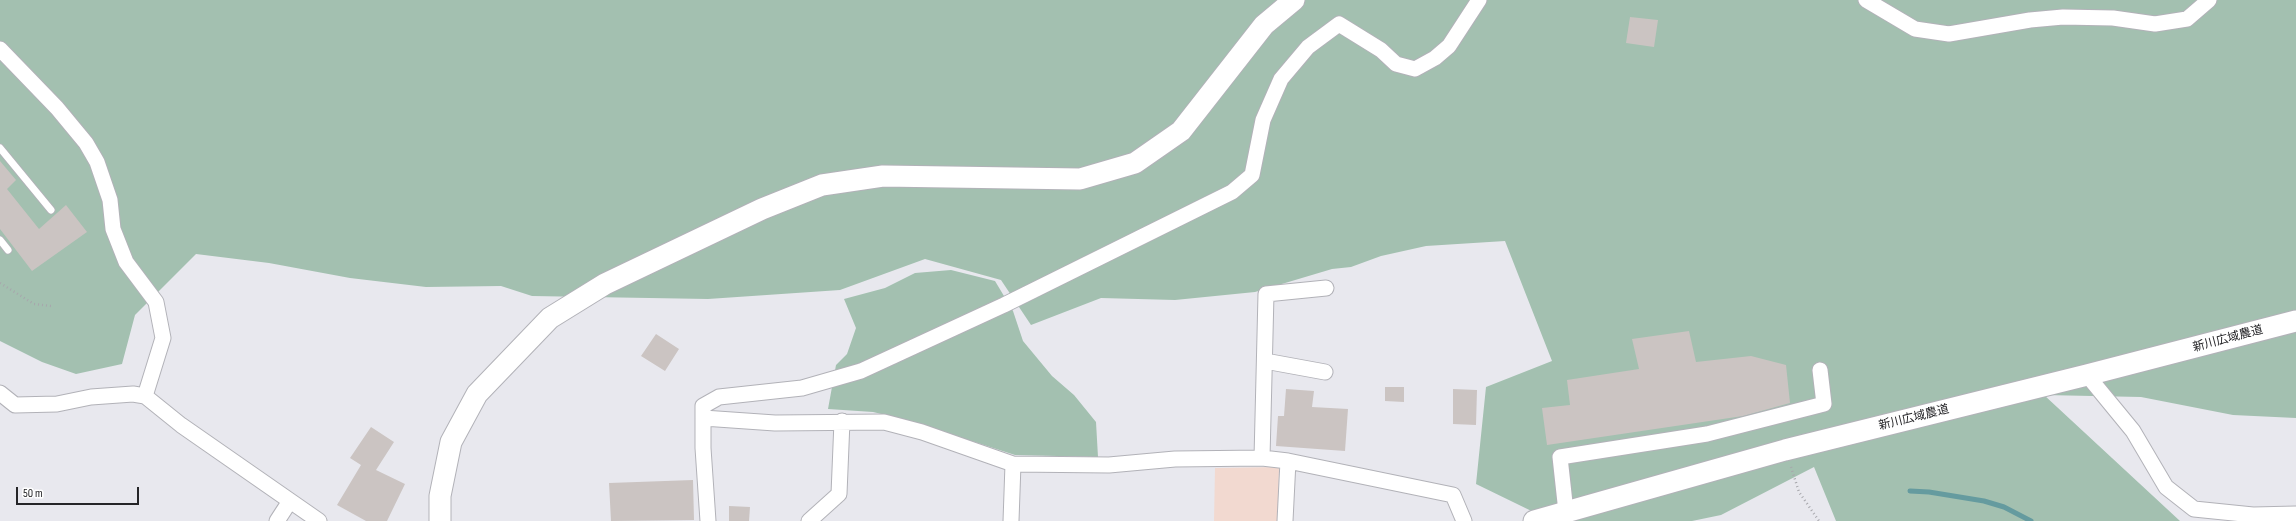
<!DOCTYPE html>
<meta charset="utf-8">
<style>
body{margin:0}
#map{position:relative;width:2296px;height:521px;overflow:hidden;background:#e8e8ee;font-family:"Sofia Sans Condensed",sans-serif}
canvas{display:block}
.scale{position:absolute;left:16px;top:487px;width:123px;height:18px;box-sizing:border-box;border:2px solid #252528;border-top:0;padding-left:5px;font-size:12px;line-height:14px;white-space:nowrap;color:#252528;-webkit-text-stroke:3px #fff;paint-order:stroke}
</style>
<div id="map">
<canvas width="2296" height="521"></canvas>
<div class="scale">50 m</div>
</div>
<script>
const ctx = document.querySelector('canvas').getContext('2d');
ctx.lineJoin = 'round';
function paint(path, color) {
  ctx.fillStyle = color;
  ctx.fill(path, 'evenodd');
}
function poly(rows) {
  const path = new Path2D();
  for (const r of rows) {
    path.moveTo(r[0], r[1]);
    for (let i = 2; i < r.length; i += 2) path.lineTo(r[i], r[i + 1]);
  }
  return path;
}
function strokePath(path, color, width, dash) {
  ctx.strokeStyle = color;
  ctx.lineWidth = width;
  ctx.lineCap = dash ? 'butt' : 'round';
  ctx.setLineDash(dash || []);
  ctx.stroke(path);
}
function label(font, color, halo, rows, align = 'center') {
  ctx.font = font + ' "Sofia Sans Condensed","Noto Sans JP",sans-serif';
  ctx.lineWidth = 3;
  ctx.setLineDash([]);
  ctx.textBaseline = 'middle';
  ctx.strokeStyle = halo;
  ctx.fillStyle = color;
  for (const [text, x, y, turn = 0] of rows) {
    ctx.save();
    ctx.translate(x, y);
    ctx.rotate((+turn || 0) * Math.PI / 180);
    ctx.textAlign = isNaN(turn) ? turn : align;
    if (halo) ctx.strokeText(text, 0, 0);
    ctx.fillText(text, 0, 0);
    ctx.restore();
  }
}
paint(poly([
 [1279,467,1278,521,1214,521,1215,468]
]), '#f2d9d0');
paint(poly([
 [0,0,2296,0,2296,418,2233,415,2141,397,2044,395,2180,521,1836,521,1814,467,1721,515,1692,521,1552,521,1476,484,1486,387,1552,361,1505,241,1426,246,1381,256,1351,267,1332,269,1255,292,1175,300,1101,298,1031,325,1001,280,925,259,840,290,708,299,532,296,501,286,426,287,350,278,269,263,196,254,135,315,122,364,76,374,42,362,0,341],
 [951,270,995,281,1013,311,1023,341,1052,376,1074,395,1096,422,1098,457,1015,455,903,419,873,412,828,409,836,365,847,354,856,328,844,299,885,288,915,273]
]), '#a3c0b0');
strokePath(poly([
 [1910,491,1929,492,1984,501,2004,507,2031,521]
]), '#659b9f', 5);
paint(poly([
 [1630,17,1658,20,1654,47,1626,43],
 [0,161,16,180,7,189,39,229,66,205,87,232,32,271,0,229],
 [1689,331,1696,362,1751,356,1786,365,1790,403,1743,416,1547,445,1542,408,1570,405,1567,380,1639,369,1632,339],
 [656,334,679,349,665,371,641,356],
 [1385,387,1404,387,1404,402,1385,401],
 [1286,389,1314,391,1312,407,1348,409,1345,451,1276,446,1278,416,1284,416],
 [1453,389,1477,390,1476,425,1453,424],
 [371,427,394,442,376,470,405,484,387,521,366,521,337,505,361,465,350,458],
 [693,480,694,520,611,521,609,483],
 [729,506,750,507,749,521,729,521]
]), '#cbc4c2');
const lane = poly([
 [0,148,51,210],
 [0,240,8,250]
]);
const street = poly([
 [1866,0,1915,29,1949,34,2030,20,2063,17,2113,18,2155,24,2187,19,2209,0],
 [0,49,57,108,86,143,97,162,110,200,113,229,126,262,156,302,163,338,145,396],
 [1265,361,1325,372],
 [2087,375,2133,431,2166,487,2194,509,2253,515,2296,514],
 [0,393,15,405,57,404,91,397,133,394,145,396,181,425,319,521],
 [703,418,775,423,884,422,922,432,1013,464,1109,465,1175,459,1262,458,1288,461,1453,495,1464,521],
 [1262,458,1266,294,1326,288],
 [1566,512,1560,457,1707,434,1824,404,1820,370],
 [277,521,290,501],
 [708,521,703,448,703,406,719,397,802,388,861,371,1004,305,1232,192,1252,175,1263,120,1281,79,1308,47,1339,24,1381,50,1396,64,1415,69,1435,58,1449,46,1479,0],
 [809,521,839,494,842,421],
 [1011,521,1013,464],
 [1285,521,1288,461]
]);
const secondary = poly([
 [440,521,440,496,451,442,477,394,550,318,605,284,762,209,822,185,883,176,1080,179,1135,163,1181,131,1264,25,1294,0],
 [1534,521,1785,450,2087,375,2296,321]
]);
strokePath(lane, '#b2b2b8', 9);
strokePath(street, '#b2b2b8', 17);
strokePath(secondary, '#b2b2b8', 23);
strokePath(poly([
 [0,283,34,304,51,306],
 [1791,467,1799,492,1819,521]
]), '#a7a7ac', 2.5, [1, 3]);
strokePath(lane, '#fff', 7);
strokePath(street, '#fff', 15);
strokePath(secondary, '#fff', 21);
label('12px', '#252528', '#fff', [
 ["新川広域農道",2228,339,-15],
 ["新川広域農道",1914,418,-14]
]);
</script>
